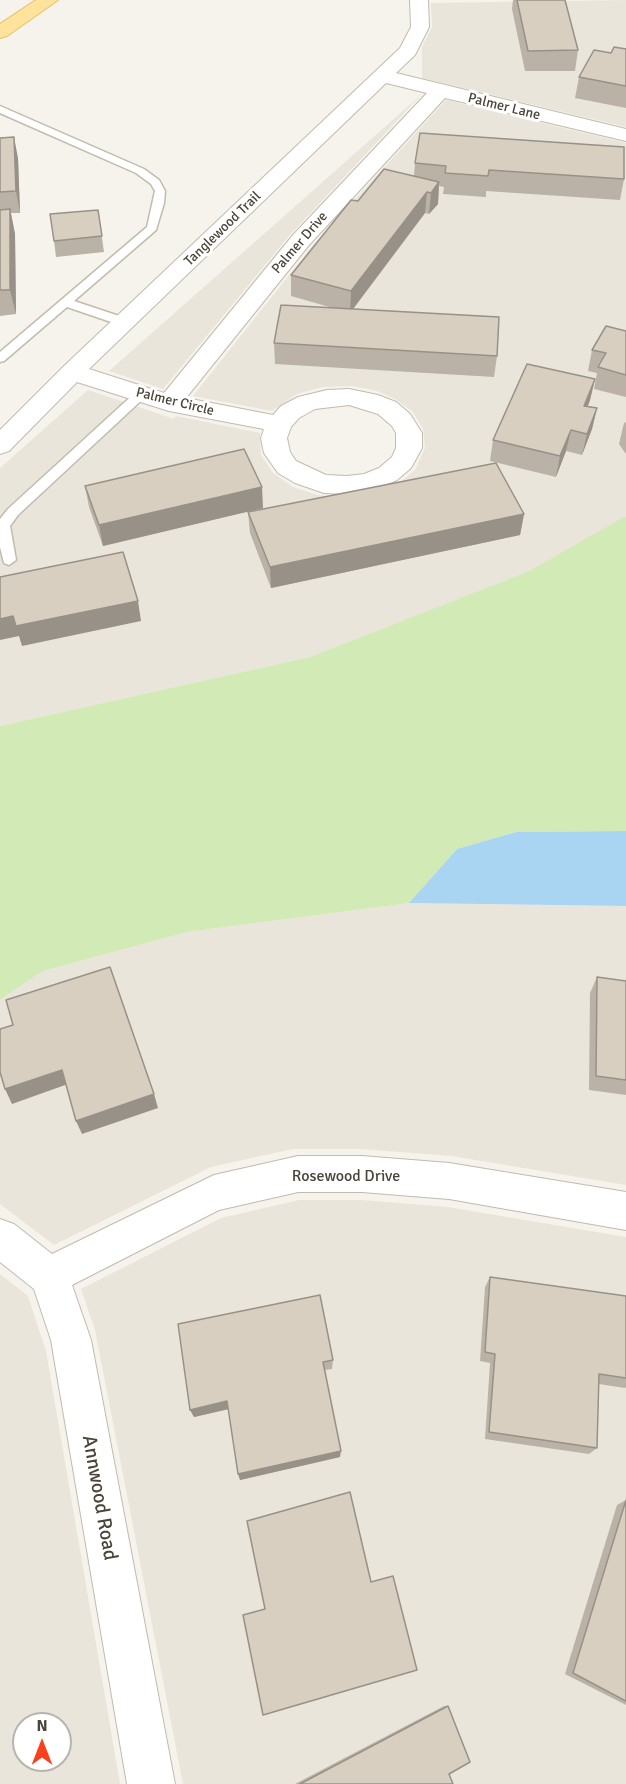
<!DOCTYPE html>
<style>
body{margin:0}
#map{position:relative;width:626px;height:1784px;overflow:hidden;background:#f6f3ec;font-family:Signika,sans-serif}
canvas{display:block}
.north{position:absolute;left:12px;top:1712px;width:60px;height:60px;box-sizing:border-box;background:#fff;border:2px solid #b7b4b0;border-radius:50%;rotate:0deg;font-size:16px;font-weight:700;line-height:24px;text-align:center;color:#4b4439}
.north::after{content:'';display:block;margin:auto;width:21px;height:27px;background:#fc3f1d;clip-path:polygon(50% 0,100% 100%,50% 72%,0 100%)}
</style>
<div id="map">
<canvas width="626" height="1784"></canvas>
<div class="north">N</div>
</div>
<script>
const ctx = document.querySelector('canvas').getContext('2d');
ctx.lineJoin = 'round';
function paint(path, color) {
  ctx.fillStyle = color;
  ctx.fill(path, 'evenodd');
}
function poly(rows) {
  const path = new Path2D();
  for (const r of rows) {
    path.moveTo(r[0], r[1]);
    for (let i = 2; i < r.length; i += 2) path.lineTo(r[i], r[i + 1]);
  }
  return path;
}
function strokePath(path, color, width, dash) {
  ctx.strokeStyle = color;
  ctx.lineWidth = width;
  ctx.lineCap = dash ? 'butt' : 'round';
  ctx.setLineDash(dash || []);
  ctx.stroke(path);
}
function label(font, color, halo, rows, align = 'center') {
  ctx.font = font + ' Signika,sans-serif';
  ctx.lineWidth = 6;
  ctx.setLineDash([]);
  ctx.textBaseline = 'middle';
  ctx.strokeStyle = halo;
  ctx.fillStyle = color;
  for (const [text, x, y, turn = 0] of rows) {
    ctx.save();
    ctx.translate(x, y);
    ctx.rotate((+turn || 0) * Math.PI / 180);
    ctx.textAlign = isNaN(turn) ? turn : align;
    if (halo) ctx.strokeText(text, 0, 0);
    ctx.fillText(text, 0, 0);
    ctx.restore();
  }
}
paint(poly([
 [626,0,626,127,422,78,422,47,432,27,431,3],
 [422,94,289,236,163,389,109,371],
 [446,100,626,143,626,517,529,571,310,657,0,726,0,468,88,390,174,419,176,416,260,433,261,455,273,473,293,487,318,495,346,498,397,485,415,470,425,448,423,429,413,412,395,399,377,391,352,386,322,387,297,394,272,411,193,396,313,245],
 [409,903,626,906,626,1185,451,1156,361,1149,293,1149,211,1167,54,1245,0,1204,0,1000,43,971,187,932],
 [299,1200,361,1200,448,1207,626,1237,626,1784,183,1784,95,1330,81,1289,221,1218],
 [0,1274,28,1296,46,1351,120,1784,0,1784],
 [24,1724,60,1724,60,1760,24,1760]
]), '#eae5da');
paint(poly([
 [624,517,626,517,626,831,516,832,457,849,409,903,187,932,43,971,0,1000,0,726,310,657,529,571]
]), '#d2eab5');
paint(poly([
 [626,831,626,906,409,903,457,849,516,832]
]), '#a9d4f2');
const lane = poly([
 [0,106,144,169,159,180,165,191,164,203,156,230,74,301,128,319,128,325,120,325,67,307,4,361,0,362,0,352,147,227,155,191,151,184,136,173,0,113,0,106],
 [141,390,145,391,147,394,145,397,18,515,10,526,16,560,9,565,4,563,0,547,0,519,8,509,137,391,141,390]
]);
const street = poly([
 [410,0,428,0,429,27,415,55,396,73,626,129,626,141,445,98,309,245,186,398,273,415,281,406,298,397,327,390,349,389,378,395,396,402,410,414,422,433,422,448,411,468,397,480,378,488,347,494,324,493,295,483,278,473,264,453,261,438,264,429,169,411,77,382,9,451,0,454,0,430,63,367,400,48,411,27,410,0],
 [386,83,427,93,293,235,164,393,89,369,386,83],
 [349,405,378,414,392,426,396,433,396,448,392,457,379,468,364,474,347,476,326,475,296,461,290,452,287,438,291,427,299,418,315,409,349,405],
 [298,1156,362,1156,449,1163,626,1192,626,1230,449,1199,362,1192,298,1192,219,1210,72,1285,91,1340,175,1784,127,1784,51,1340,34,1289,0,1262,0,1219,14,1224,52,1254,214,1175,298,1156]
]);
const primary = poly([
 [36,0,58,0,7,36,0,38,0,24,36,0]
]);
strokePath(lane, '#c2bbae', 3);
strokePath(street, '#c2bbae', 2);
strokePath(primary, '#e6c16a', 2);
paint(lane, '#fff');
paint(street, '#fff');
paint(primary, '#ffe39c');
paint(poly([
 [513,0,565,0,578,50,575,71,525,71,512,9],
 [626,49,626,108,575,98,579,77,611,53],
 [0,138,18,158,20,213,11,213,15,234,16,314,0,316],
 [415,163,624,179,620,200,486,191,486,197,443,194,444,187,439,186,438,204,429,214,425,213,353,309,497,356,494,377,275,364,274,343,333,308,291,296,291,275,358,201,414,176],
 [98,210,104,252,56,257,54,241],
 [626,331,626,397,594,389,597,373,588,371,592,350],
 [595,379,590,400,588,406,597,408,592,429,582,455,566,451,556,477,490,461,493,440],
 [626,422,626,454,619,444,624,423],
 [85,486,263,508,103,546,89,507],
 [248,512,524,514,520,535,271,588,250,533],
 [597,977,626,981,626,1095,589,1090,590,993],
 [490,1277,626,1296,626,1387,625,1388,599,1384,597,1448,589,1454,485,1439,490,1363,480,1361,485,1287],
 [178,1324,333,1360,332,1369,325,1370,340,1457,240,1480,228,1409,194,1417],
 [626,1500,626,1705,565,1674,617,1505],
 [444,1706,448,1706,449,1774,453,1784,295,1784]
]), '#bab2a6');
paint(poly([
 [14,137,18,158,20,213,16,191],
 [439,182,438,204,429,214,431,193],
 [427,192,425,213,350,313,351,291],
 [10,209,15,234,16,314,10,290],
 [595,379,590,400,580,427,584,406],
 [597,408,592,429,582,455,587,434],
 [571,430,566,451,556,477,560,456],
 [262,487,263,508,103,546,99,525],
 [524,514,520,535,271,588,270,567],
 [138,601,141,621,22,646,19,636,0,640,0,619,13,616],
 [62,1070,68,1084,12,1104,5,1089],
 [154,1094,158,1108,82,1134,76,1121],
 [227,1401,229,1409,194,1417,190,1410],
 [341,1451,340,1457,240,1480,238,1474]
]), '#979187');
const building = poly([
 [517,0,565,0,578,50,528,51,517,0],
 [614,47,626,49,626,86,579,77,594,50,611,53,614,47],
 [420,133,624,147,624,179,489,170,488,176,445,173,446,166,415,163,420,133],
 [14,137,16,191,0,192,0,138,14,137],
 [384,169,439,182,431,193,427,192,351,291,291,275,351,200,358,201,384,169],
 [10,209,10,290,0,290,0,210,10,209],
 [98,210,102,236,54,241,50,214,98,210],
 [281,305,499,317,497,356,274,343,281,305],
 [606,326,626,331,626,375,598,367,606,353,592,350,606,326],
 [527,364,595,379,584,406,597,408,587,434,571,430,560,456,493,440,527,364],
 [244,449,262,487,99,525,85,486,244,449],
 [496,463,524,514,270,567,248,512,496,463],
 [123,552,138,601,16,626,13,616,0,619,0,577,123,552],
 [110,967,154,1094,76,1121,62,1070,5,1089,0,1072,0,1029,13,1025,6,1000,110,967],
 [597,977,626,981,626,1080,596,1076,597,977],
 [490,1277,626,1296,626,1378,599,1374,597,1448,489,1432,495,1354,485,1352,490,1277],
 [320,1295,333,1360,323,1362,341,1451,238,1474,227,1401,190,1410,178,1324,320,1295],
 [350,1492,371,1582,393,1576,417,1670,263,1715,243,1615,265,1609,247,1521,350,1492],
 [626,1500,626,1701,573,1673,626,1500],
 [448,1706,470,1762,449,1774,453,1784,300,1784,448,1706]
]);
paint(building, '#d8cfc1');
strokePath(building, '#979187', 1.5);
label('14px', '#4b4439', '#fff', [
 ["Palmer Lane",504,107,14],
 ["Tanglewood Trail",223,229,-44],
 ["Palmer Drive",300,243,-49],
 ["Palmer Circle",175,402,14]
]);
label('16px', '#4b4439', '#fff', [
 ["Rosewood Drive",346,1177]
]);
label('20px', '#4b4439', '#fff', [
 ["Annwood Road",99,1498,80]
]);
</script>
